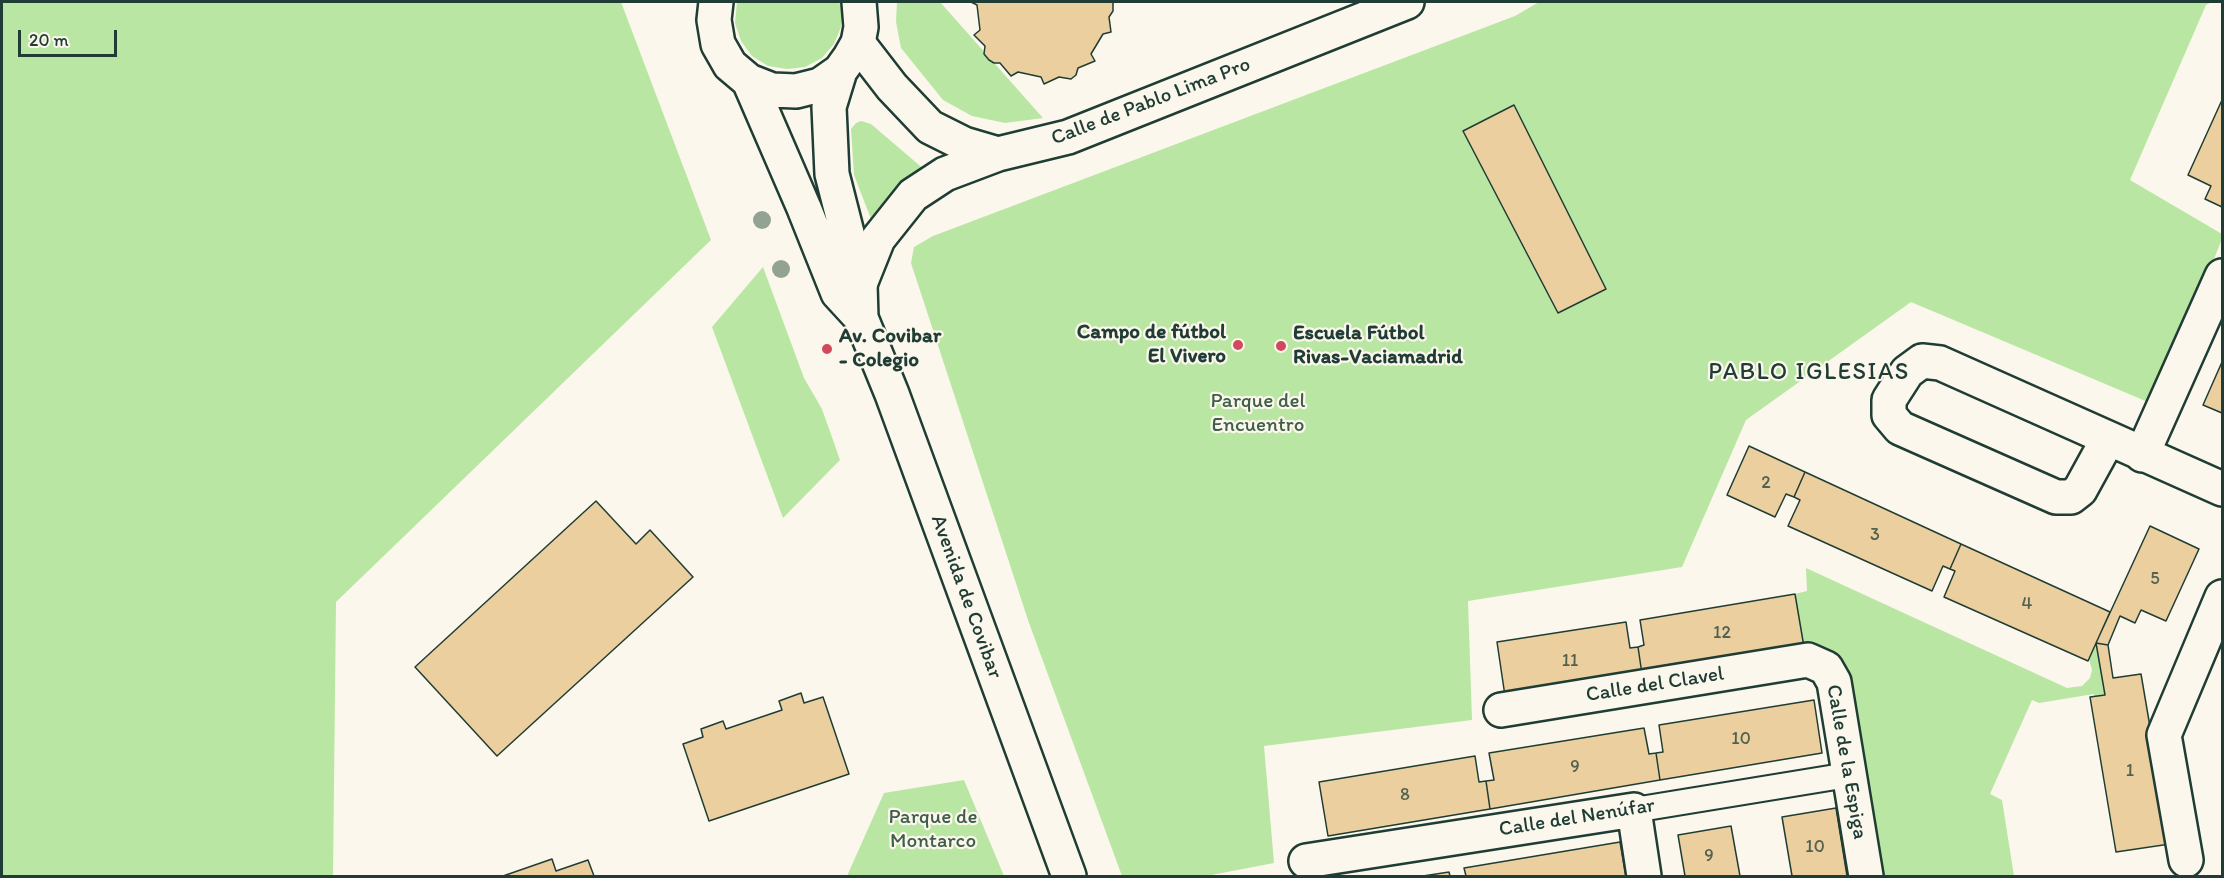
<!DOCTYPE html>
<meta charset="utf-8">
<style>
body{margin:0}
#map{position:relative;width:2224px;height:878px;overflow:hidden;background:#fbf7ec;font-family:Itim,sans-serif}
canvas{display:block}
.frame{position:absolute;inset:0;border:3px solid #1f3d34;pointer-events:none}
.scale{position:absolute;left:18px;top:30px;width:99px;height:27px;box-sizing:border-box;border:3px solid #1f3d34;border-top:0;padding-left:8px;font-size:18px;line-height:21px;white-space:nowrap;color:#1f3d34;-webkit-text-stroke:4px #fbf7ec;paint-order:stroke}
</style>
<div id="map">
<canvas width="2224" height="878"></canvas>
<div class="frame"></div>
<div class="scale">20 m</div>
</div>
<script>
const ctx = document.querySelector('canvas').getContext('2d');
ctx.lineJoin = 'round';
function paint(path, color) {
  ctx.fillStyle = color;
  ctx.fill(path, 'evenodd');
}
function poly(rows) {
  const path = new Path2D();
  for (const r of rows) {
    path.moveTo(r[0], r[1]);
    for (let i = 2; i < r.length; i += 2) path.lineTo(r[i], r[i + 1]);
  }
  return path;
}
function strokePath(path, color, width, dash) {
  ctx.strokeStyle = color;
  ctx.lineWidth = width;
  ctx.lineCap = dash ? 'butt' : 'round';
  ctx.setLineDash(dash || []);
  ctx.stroke(path);
}
function label(font, color, halo, rows, align = 'center') {
  ctx.font = font + ' Itim,sans-serif';
  ctx.lineWidth = 4.5;
  ctx.setLineDash([]);
  ctx.textBaseline = 'middle';
  ctx.strokeStyle = halo;
  ctx.fillStyle = color;
  for (const [text, x, y, turn = 0] of rows) {
    ctx.save();
    ctx.translate(x, y);
    ctx.rotate((+turn || 0) * Math.PI / 180);
    ctx.textAlign = isNaN(turn) ? turn : align;
    if (halo) ctx.strokeText(text, 0, 0);
    ctx.fillText(text, 0, 0);
    ctx.restore();
  }
}
paint(poly([
 [2,2,621,2,711,240,336,602,333,876,2,876],
 [737,2,839,2,842,9,841,27,834,44,822,58,805,67,787,69,768,66,752,56,741,41,735,23],
 [897,2,940,2,1043,118,1005,123,972,116,943,100,901,48,896,22],
 [1539,2,2212,2,2206,5,2130,180,2222,234,2222,239,2155,405,1911,302,1746,420,1682,567,1468,601,1472,720,1264,746,1274,863,1206,876,1122,876,1029,623,911,263,914,247,933,236,1515,16],
 [861,121,871,124,926,171,873,224,854,175,851,129,856,123],
 [763,267,804,378,822,409,840,460,783,518,712,327],
 [1806,568,2067,688,2082,686,2090,678,2092,670,2089,659,2096,643,2105,695,2095,697,2094,694,2039,703,2032,700,1990,794,2002,800,2014,876,1876,876,1842,679,1804,647,1795,594,1807,591],
 [964,780,1004,876,847,876,884,793]
]), '#bae6a3');
const building = poly([
 [971,2,1113,2,1113,11,1109,17,1111,32,1103,34,1091,54,1095,61,1078,68,1076,75,1071,79,1059,77,1044,84,1041,77,1018,72,1011,76,1000,63,994,63,989,60,984,54,985,46,974,35,980,30,977,5,971,2],
 [2222,100,2222,207,2205,199,2211,186,2188,175,2222,100],
 [1514,105,1606,289,1558,313,1463,131,1514,105],
 [2222,362,2222,413,2203,405,2222,362],
 [1749,446,1805,472,1794,497,1786,494,1775,517,1727,495,1749,446],
 [1805,472,1961,544,1950,569,1943,566,1932,591,1788,526,1800,500,1794,497,1805,472],
 [596,501,636,544,650,530,693,577,497,756,415,667,596,501],
 [2150,526,2199,549,2166,621,2141,610,2135,623,2120,616,2108,645,2096,643,2150,526],
 [1961,544,2110,612,2088,661,1944,597,1955,571,1950,569,1961,544],
 [1795,594,1804,647,1642,674,1638,647,1644,645,1640,620,1795,594],
 [1626,622,1630,648,1638,647,1642,674,1505,696,1497,642,1626,622],
 [2096,643,2108,645,2113,678,2141,674,2170,844,2116,852,2090,697,2105,695,2096,643],
 [801,693,804,703,823,697,849,774,709,821,683,744,703,737,701,729,723,721,726,729,782,710,779,701,801,693],
 [1814,700,1822,753,1660,780,1656,753,1663,752,1659,725,1814,700],
 [1644,728,1649,754,1656,753,1660,780,1490,809,1486,781,1494,780,1489,753,1644,728],
 [1475,756,1479,782,1486,781,1490,809,1328,836,1319,782,1475,756],
 [1836,808,1847,876,1792,876,1782,817,1836,808],
 [1731,826,1740,876,1685,876,1678,835,1731,826],
 [1620,842,1626,876,1466,876,1464,868,1620,842],
 [552,859,556,871,588,860,594,876,503,876,552,859],
 [1449,872,1450,876,1423,876,1449,872]
]);
paint(building, '#eccf9f');
strokePath(building, '#1f3d34', 1.5);
const pedestrian = poly([
 [1634,810,1848,775]
]);
const minor = poly([
 [858,43,892,87,930,127,964,144,998,154],
 [860,284,878,239,913,195,945,174,998,154,1068,137,1407,2],
 [2108,439,2080,490,2071,497,2056,497,1900,428,1889,415,1889,400,1907,372,1922,361,1940,363,2222,489],
 [2142,455,2222,276],
 [1501,710,1808,660,1826,668,1834,682,1866,876],
 [2186,860,2164,735,2222,597],
 [1306,861,1634,810,1644,876]
]);
const tertiary = poly([
 [716,2,714,20,718,44,730,65,749,81,772,90,796,91,820,85,840,71,850,57,858,43,861,27,859,2],
 [840,71,829,107,832,174,860,284,861,318],
 [749,81,804,208,838,293,861,318,892,394,1069,876]
]);
strokePath(pedestrian, '#1f3d34', 28);
strokePath(minor, '#1f3d34', 38);
strokePath(tertiary, '#1f3d34', 38);
strokePath(pedestrian, '#fbf7ec', 24);
strokePath(minor, '#fbf7ec', 33);
strokePath(tertiary, '#fbf7ec', 33);
ctx.fillStyle = '#93a393';
for (const [x, y] of [
 [762,220],
 [781,269]
]) {
  ctx.beginPath();
  ctx.arc(x, y, 9, 0, 2 * Math.PI);
  ctx.fill();
}
for (const [x, y, r, color] of [
 [1238,345,6,"#d1495b"],
 [1281,346,6,"#d1495b"],
 [827,349,6,"#d1495b"]
]) {
  const dot = new Path2D();
  dot.arc(x, y, r, 0, 2 * Math.PI);
  ctx.fillStyle = color;
  ctx.fill(dot);
  strokePath(dot, '#fbf7ec', 2);
}
label('18px', '#52624f', null, [
 ["2",1766,483],
 ["3",1875,535],
 ["5",2155,579],
 ["4",2027,604],
 ["12",1722,633],
 ["11",1570,661],
 ["10",1741,739],
 ["9",1575,767],
 ["1",2130,771],
 ["8",1405,795],
 ["10",1815,847],
 ["9",1709,856]
]);
label('21px', '#1f3d34', '#fbf7ec', [
 ["Calle de Pablo Lima Pro",1151,102,-21],
 ["Avenida de Covibar",966,597,70],
 ["Calle del Clavel",1655,685,-9],
 ["Calle de la Espiga",1846,762,80],
 ["Calle del Nenúfar",1577,818,-9]
]);
label('bold 21px', '#1f3d34', '#fbf7ec', [
 ["Campo de fútbol",1226,333,"right"],
 ["El Vivero",1226,357,"right"],
 ["Escuela Fútbol",1293,334],
 ["Rivas-Vaciamadrid",1293,358],
 ["Av. Covibar",839,337],
 ["- Colegio",839,361]
], 'left');
label('21px', '#3e5f4a', '#fbf7ec', [
 ["Parque del",1258,402],
 ["Encuentro",1258,426],
 ["Parque de",933,818],
 ["Montarco",933,842]
]);
ctx.letterSpacing = '1.5px';
label('24px', '#1f3d34', '#fbf7ec', [
 ["PABLO IGLESIAS",1809,373]
]);
ctx.letterSpacing = '0px';
</script>
